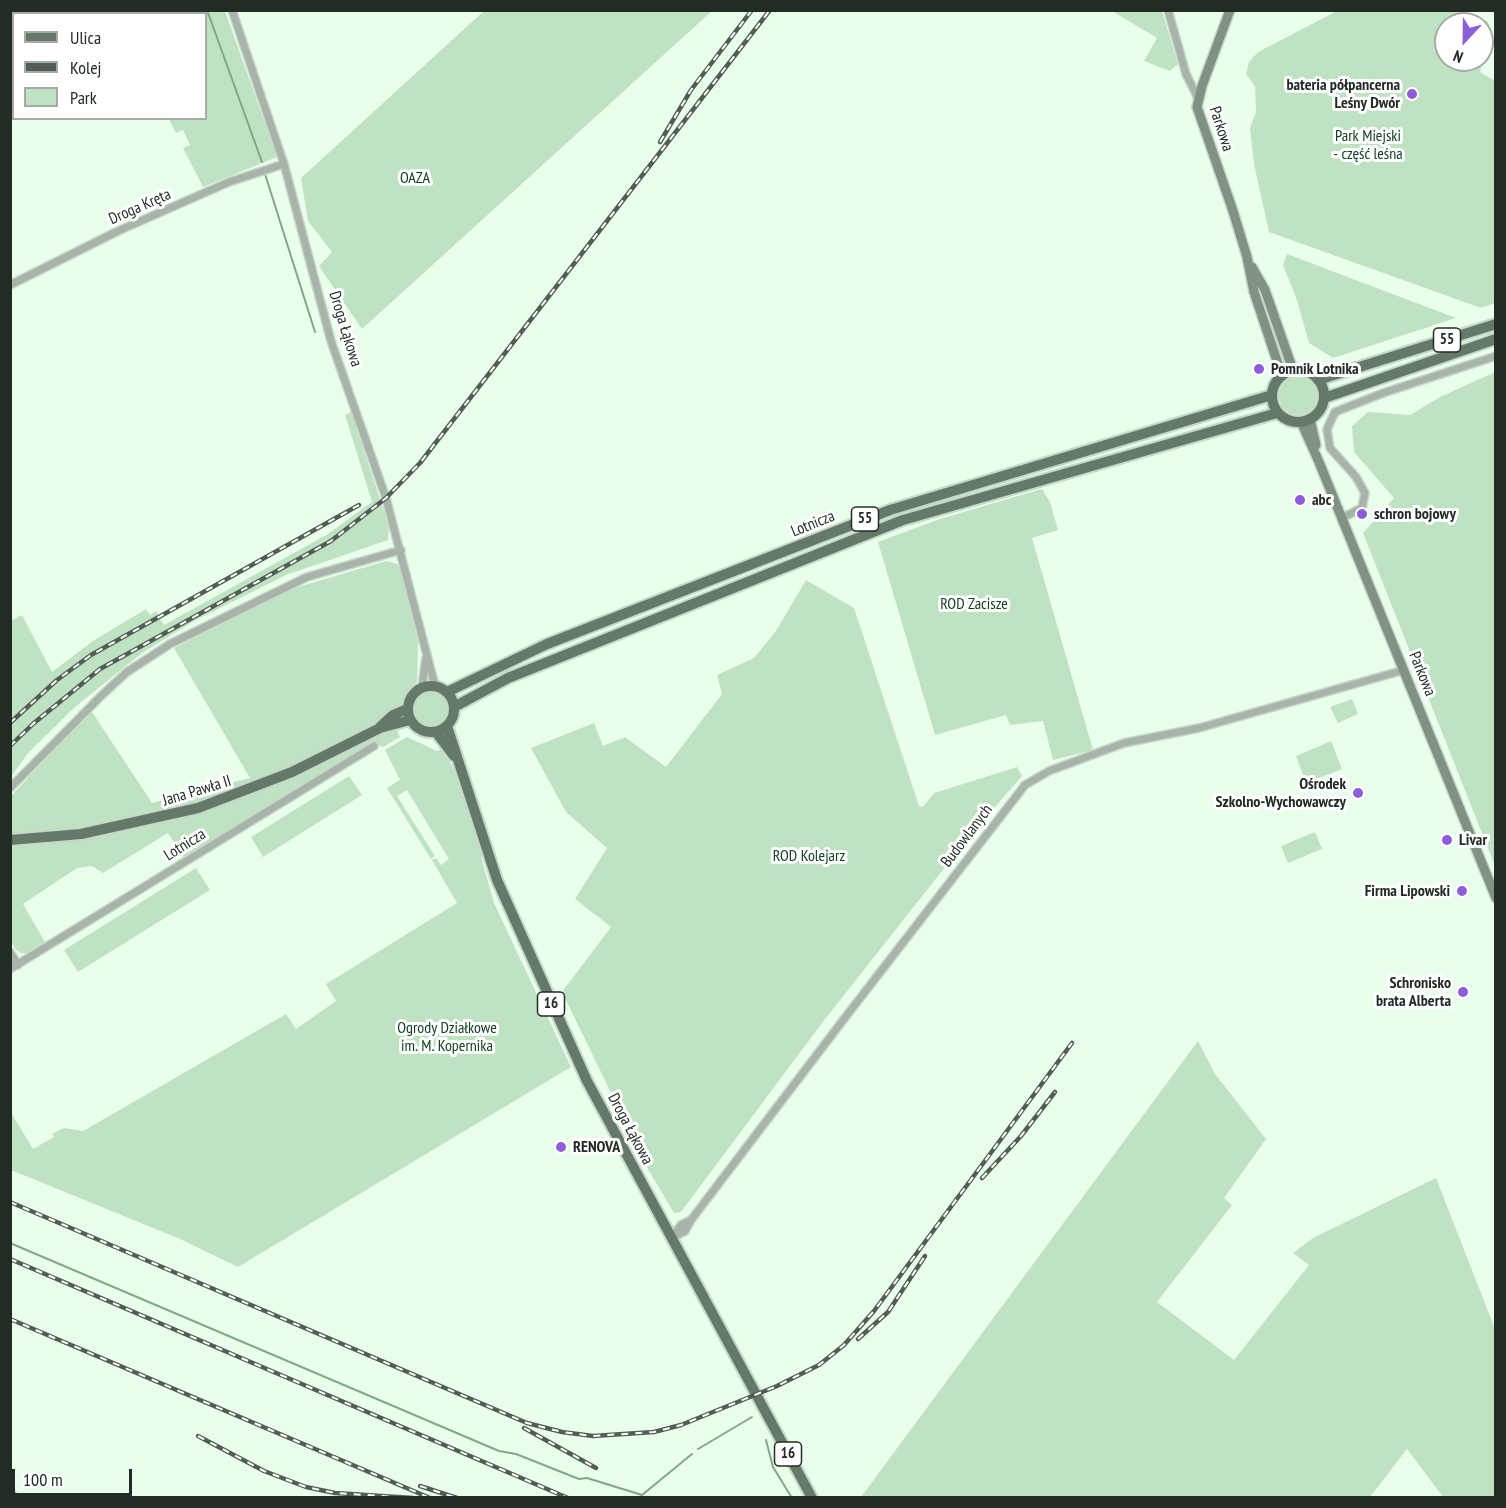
<!DOCTYPE html>
<meta charset="utf-8">
<style>
body{margin:0}
#map{position:relative;width:1506px;height:1508px;overflow:hidden;background:#eafeec;font-family:"PT Sans Narrow",sans-serif}
canvas{display:block}
.frame{position:absolute;inset:0;border:12px solid #222c24;pointer-events:none}
.legend{position:absolute;left:12px;top:12px;width:195px;height:108px;box-sizing:border-box;background:#fff;border:2px solid #a7aba7;margin:0;padding:8px 10px;list-style:none;font-size:18px;color:#222c24}
.legend li{display:flex;align-items:center;gap:12px;height:30px}
.legend b{width:30px;border:2px solid #a7aba7}
.north{position:absolute;left:1434px;top:12px;width:60px;height:60px;box-sizing:border-box;background:#fff;border:2px solid #a7aba7;border-radius:50%;rotate:202deg;font-size:16px;font-weight:700;line-height:24px;text-align:center;color:#222c24}
.north::after{content:'';display:block;margin:auto;width:21px;height:27px;background:#8d5ed8;clip-path:polygon(50% 0,100% 100%,50% 72%,0 100%)}
.scale{position:absolute;left:12px;top:1469px;width:120px;height:27px;box-sizing:border-box;border:3px solid #222c24;border-top:0;padding-left:8px;font-size:18px;line-height:21px;white-space:nowrap;color:#222c24;-webkit-text-stroke:4px #fff;paint-order:stroke}
</style>
<div id="map">
<canvas width="1506" height="1508"></canvas>
<div class="frame"></div>
<ul class="legend">
<li><b style="height:8px;background:#667968"></b>Ulica</li>
<li><b style="height:8px;background:#525e54"></b>Kolej</li>
<li><b style="height:16px;background:#bfe2c3"></b>Park</li>
</ul>
<div class="north">N</div>
<div class="scale">100 m</div>
</div>
<script>
const ctx = document.querySelector('canvas').getContext('2d');
ctx.lineJoin = 'round';
function paint(path, color) {
  ctx.fillStyle = color;
  ctx.fill(path, 'evenodd');
}
function poly(rows) {
  const path = new Path2D();
  for (const r of rows) {
    if (r.length === 3) {
      path.moveTo(r[0] + r[2], r[1]);
      path.arc(r[0], r[1], r[2], 0, 2 * Math.PI);
      continue;
    }
    path.moveTo(r[0], r[1]);
    for (let i = 2; i < r.length; i += 2) path.lineTo(r[i], r[i + 1]);
  }
  return path;
}
function strokePath(path, color, width, dash) {
  ctx.strokeStyle = color;
  ctx.lineWidth = width;
  ctx.lineCap = dash ? 'butt' : 'round';
  ctx.setLineDash(dash || []);
  ctx.stroke(path);
}
function label(font, color, halo, rows, align = 'center') {
  ctx.font = font + ' "PT Sans Narrow",sans-serif';
  ctx.lineWidth = 6;
  ctx.setLineDash([]);
  ctx.textBaseline = 'middle';
  ctx.strokeStyle = halo;
  ctx.fillStyle = color;
  for (const [text, x, y, turn = 0] of rows) {
    ctx.save();
    ctx.translate(x, y);
    ctx.rotate((+turn || 0) * Math.PI / 180);
    ctx.textAlign = isNaN(turn) ? turn : align;
    if (halo) ctx.strokeText(text, 0, 0);
    ctx.fillText(text, 0, 0);
    ctx.restore();
  }
}
paint(poly([
 [485,10,712,11,362,329,319,266,332,252,308,221,301,178],
 [118,11,225,11,277,157,203,187,183,148,190,145,183,130,176,133,169,119,206,118,206,14,119,14],
 [1112,11,1162,11,1178,64,1170,71,1144,61,1157,38],
 [1337,11,1463,11,1488,22,1495,45,1484,52,1480,72,1495,81,1495,303,1481,308,1269,232,1254,164,1250,128,1256,112,1255,86,1246,74,1249,62,1258,52],
 [1446,24,1482,24,1482,60,1446,60],
 [1287,254,1456,318,1333,358,1309,343,1297,300,1283,265],
 [1495,372,1495,866,1363,533,1394,498,1354,452,1352,426,1368,412,1410,415,1440,397],
 [1298,396,19],
 [351,412,389,526,388,540,286,575,194,621,142,653,75,707,28,753,11,777,11,621,22,615,52,672,93,641,146,609,150,615,156,611,164,625,328,534,372,502,345,415],
 [1042,489,1050,502,1058,530,1032,538,1093,750,1053,760,1043,721,1010,725,1006,715,935,735,878,542,940,519],
 [386,561,397,564,402,573,418,641,417,681,402,703,389,713,400,737,383,747,373,744,346,758,184,858,168,833,103,873,92,866,77,868,23,904,45,942,29,953,21,953,15,949,11,941,10,797,51,753,92,712,152,803,250,778,174,648,288,590],
 [806,580,854,608,919,806,923,807,934,793,1017,767,1022,776,968,838,822,1023,681,1212,674,1213,648,1169,562,992,611,927,575,899,607,848,566,812,531,748,594,723,603,746,625,737,666,767,722,694,717,675,754,658,776,631],
 [431,710,19],
 [1352,699,1358,714,1338,723,1330,707],
 [407,737,437,751,442,749,455,771,484,856,481,857,494,903,571,1067,238,1267,180,1239,11,1170,10,1111,33,1149,54,1137,52,1134,64,1128,83,1131,286,1014,296,1029,336,1001,326,984,457,903,432,860,436,858,441,865,449,859,407,790,397,796,435,856,431,859,387,788,400,780,385,750],
 [1331,741,1342,769,1306,783,1296,756],
 [349,776,362,795,263,857,251,837],
 [1315,832,1322,849,1288,863,1281,846],
 [196,868,210,890,78,972,64,950],
 [1198,1041,1215,1074,1266,1139,1224,1198,1232,1205,1157,1302,1234,1360,1309,1265,1293,1253,1313,1238,1436,1178,1495,1329,1495,1497,1443,1497,1407,1449,1370,1497,861,1497]
]), '#bfe2c3');
strokePath(poly([
 [207,10,262,162],
 [265,174,315,332],
 [10,1243,499,1451,516,1454,579,1479,587,1478,642,1495,692,1454],
 [766,1440,773,1467,792,1498],
 [698,1449,752,1417]
]), '#7fa985', 2);
const street = poly([
 [232,10,284,164,331,341,386,498,435,686],
 [1168,10,1186,74,1198,98],
 [10,285,118,231,229,182,284,164],
 [1342,518,1362,508,1365,493,1356,477,1330,448,1327,429,1335,412,1383,393,1496,356],
 [422,687,426,658],
 [10,788,102,695,127,672,170,644,307,577,401,550],
 [10,952,18,965],
 [10,969,374,746],
 [673,1236,681,1225,691,1220],
 [672,1238,685,1231,691,1220,847,1015,1025,785,1049,771,1124,743,1199,728,1404,670]
]);
const secondary = poly([
 [1230,10,1202,86,1197,107,1233,211,1247,257,1254,292,1282,376],
 [1252,267,1265,290,1293,370],
 [1310,419,1316,445],
 [1301,422,1319,462,1496,898],
 [10,1493,14,1498]
]);
const primary = poly([
 [1298,396,26],
 [1318,380,1496,324],
 [1324,398,1496,339],
 [431,709,23],
 [447,692,547,644,890,510,1272,395],
 [454,707,508,678,903,520,1277,413],
 [447,726,497,880,587,1081,812,1498],
 [380,727,393,715,407,709],
 [436,732,454,756],
 [10,840,81,834,198,808,292,772,380,728,410,720]
]);
strokePath(street, '#c6d8c8', 10);
strokePath(secondary, '#c6d8c8', 12);
strokePath(primary, '#c6d8c8', 14);
strokePath(street, '#a8b3a9', 7);
strokePath(secondary, '#819183', 9);
strokePath(primary, '#667968', 10);
const rail = poly([
 [660,142,691,90,752,10],
 [10,723,57,680,91,655,359,505],
 [10,746,34,723,100,669,331,541,386,498,420,463,770,10],
 [982,1178,1021,1136,1055,1092],
 [10,1202,527,1423,562,1432,593,1436,654,1432,681,1425,777,1386,819,1365,844,1345,874,1311,1072,1043],
 [10,1259,568,1498],
 [10,1319,430,1498],
 [858,1339,888,1312,925,1256],
 [524,1428,596,1468],
 [198,1436,264,1471,306,1487,335,1493,413,1498],
 [420,1486,457,1498]
]);
strokePath(rail, '#525e54', 4.5);
strokePath(rail, '#fff', 2, [7]);
for (const [x, y, r, color] of [
 [1412,94,6,"#8d5ed8"],
 [1259,369,6,"#8d5ed8"],
 [1300,500,6,"#8d5ed8"],
 [1362,514,6,"#8d5ed8"],
 [1358,793,6,"#8d5ed8"],
 [1447,840,6,"#8d5ed8"],
 [1462,891,6,"#8d5ed8"],
 [1463,992,6,"#8d5ed8"],
 [561,1147,6,"#8d5ed8"]
]) {
  const dot = new Path2D();
  dot.arc(x, y, r, 0, 2 * Math.PI);
  ctx.fillStyle = color;
  ctx.fill(dot);
  strokePath(dot, '#fff', 2);
}
for (const [x, y, w] of [
 [1447,340,27],
 [865,519,27],
 [551,1004,27],
 [788,1454,27]
]) {
  const box = new Path2D();
  box.roundRect(x - w / 2, y - 12, w, 24, 4.5);
  ctx.fillStyle = '#fff';
  ctx.fill(box);
  strokePath(box, '#222c24', 1.5);
}
label('bold 15px', '#222c24', null, [
 ["55",1447,340],
 ["55",865,519],
 ["16",551,1004],
 ["16",788,1454]
]);
label('bold 16px', '#222c24', '#fff', [
 ["bateria półpancerna",1400,85,"right"],
 ["Leśny Dwór",1400,103,"right"],
 ["Pomnik Lotnika",1271,369],
 ["abc",1312,500],
 ["schron bojowy",1374,514],
 ["Ośrodek",1346,784,"right"],
 ["Szkolno-Wychowawczy",1346,802,"right"],
 ["Livar",1459,840],
 ["Firma Lipowski",1450,891,"right"],
 ["Schronisko",1451,983,"right"],
 ["brata Alberta",1451,1001,"right"],
 ["RENOVA",573,1147]
], 'left');
label('16px', '#222c24', '#fff', [
 ["Parkowa",1221,129,72],
 ["Droga Kręta",140,207,-24],
 ["Droga Łąkowa",345,329,73],
 ["Lotnicza",813,524,-22],
 ["Parkowa",1422,674,68],
 ["Jana Pawła II",197,791,-17],
 ["Budowlanych",967,836,-53],
 ["Lotnicza",185,845,-32],
 ["Droga Łąkowa",630,1129,62]
]);
label('16px', '#12411e', '#fff', [
 ["Park Miejski",1368,136],
 ["- część leśna",1368,154],
 ["OAZA",415,178],
 ["ROD Zacisze",974,604],
 ["ROD Kolejarz",809,856],
 ["Ogrody Działkowe",447,1028],
 ["im. M. Kopernika",447,1046]
]);
</script>
